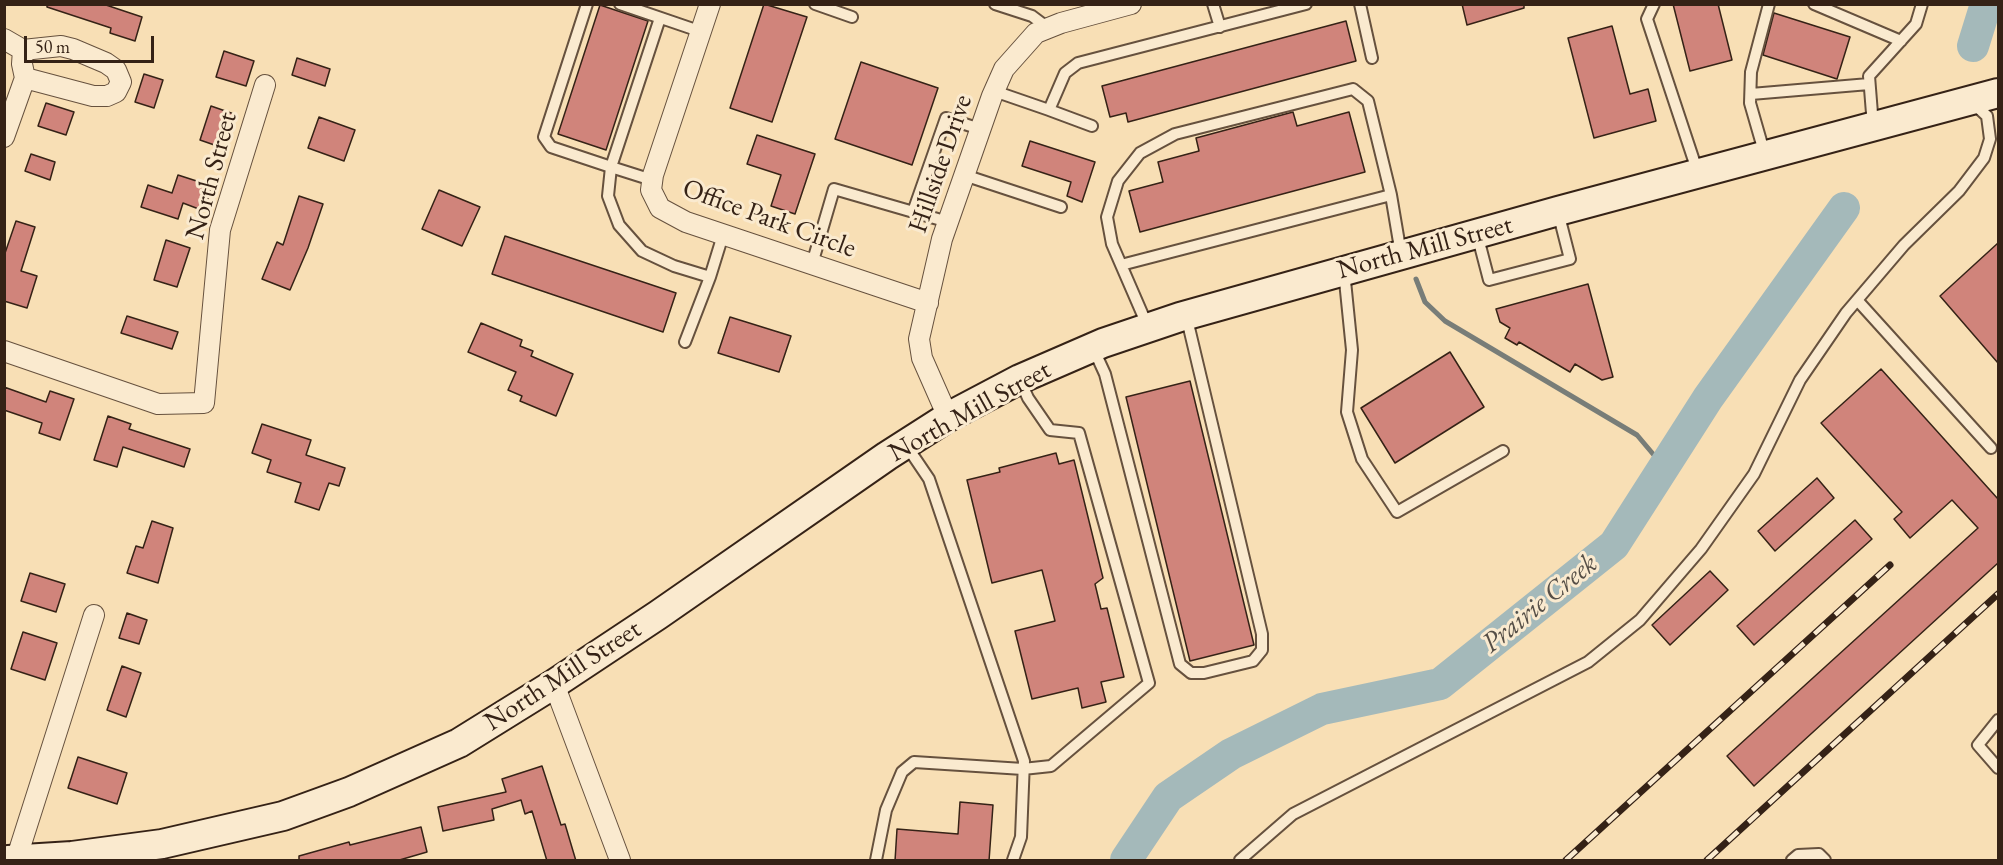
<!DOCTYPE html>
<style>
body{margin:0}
#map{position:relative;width:2003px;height:865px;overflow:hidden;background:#f8dfb5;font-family:"EB Garamond",serif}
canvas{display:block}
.frame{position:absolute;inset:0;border:6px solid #352216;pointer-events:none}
.scale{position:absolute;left:24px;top:36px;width:130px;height:27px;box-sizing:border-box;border:3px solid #352216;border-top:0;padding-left:8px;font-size:18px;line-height:21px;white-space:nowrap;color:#352216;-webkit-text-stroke:4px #faeacf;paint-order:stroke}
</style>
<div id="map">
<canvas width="2003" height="865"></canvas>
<div class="frame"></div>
<div class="scale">50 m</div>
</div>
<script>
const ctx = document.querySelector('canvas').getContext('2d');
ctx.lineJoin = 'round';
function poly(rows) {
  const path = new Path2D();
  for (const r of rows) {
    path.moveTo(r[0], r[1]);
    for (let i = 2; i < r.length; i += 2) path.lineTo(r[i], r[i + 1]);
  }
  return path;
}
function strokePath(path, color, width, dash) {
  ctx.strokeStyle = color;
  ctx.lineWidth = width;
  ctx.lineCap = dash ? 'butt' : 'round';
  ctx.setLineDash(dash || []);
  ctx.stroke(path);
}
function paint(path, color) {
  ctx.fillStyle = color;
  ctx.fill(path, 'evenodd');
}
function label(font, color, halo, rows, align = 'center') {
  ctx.font = font + ' "EB Garamond",serif';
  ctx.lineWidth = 6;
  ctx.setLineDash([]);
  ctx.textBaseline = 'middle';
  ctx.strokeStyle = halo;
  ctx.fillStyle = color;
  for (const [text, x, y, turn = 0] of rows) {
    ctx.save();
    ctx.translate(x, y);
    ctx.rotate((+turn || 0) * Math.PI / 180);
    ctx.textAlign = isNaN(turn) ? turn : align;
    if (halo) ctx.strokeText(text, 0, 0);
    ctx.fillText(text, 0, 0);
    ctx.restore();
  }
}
strokePath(poly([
 [1416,279,1425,302,1445,321,1637,435,1664,467]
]), '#787d78', 5);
strokePath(poly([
 [1973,46,1986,4],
 [1126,860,1168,797,1231,754,1322,709,1440,684,1614,545,1708,398,1844,208]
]), '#a4b9ba', 32);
const building = poly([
 [47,4,103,4,142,17,135,41,110,33,111,28,47,7,47,4],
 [764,4,807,17,772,122,730,108,764,4],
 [1462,4,1524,4,1524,8,1467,25,1462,4],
 [1673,4,1718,4,1732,60,1690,71,1673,4],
 [600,5,648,21,606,150,558,134,600,5],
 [1774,13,1850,37,1837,79,1763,55,1774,13],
 [1346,21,1356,61,1128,122,1126,113,1110,117,1102,86,1346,21],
 [1612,26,1630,94,1648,89,1656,121,1594,138,1568,38,1612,26],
 [224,51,254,61,246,86,216,77,224,51],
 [297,58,330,69,325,86,292,75,297,58],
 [861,62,938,88,912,165,835,139,861,62],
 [144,74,163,80,154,108,135,102,144,74],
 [46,103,74,112,66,135,38,126,46,103],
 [211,106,234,114,223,148,200,140,211,106],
 [1293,112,1297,126,1349,112,1365,172,1140,232,1129,191,1163,182,1158,162,1199,151,1196,138,1293,112],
 [319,117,355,130,344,161,308,148,319,117],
 [757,135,815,154,795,214,771,206,781,175,747,164,757,135],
 [1030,141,1095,162,1082,202,1067,196,1071,182,1022,166,1030,141],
 [31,154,55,162,50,180,25,171,31,154],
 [178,175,212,186,204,211,183,203,178,219,141,207,148,185,172,193,178,175],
 [439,190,480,207,462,246,422,229,439,190],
 [299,196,323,204,308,248,290,290,262,279,277,242,283,245,299,196],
 [16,221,35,227,21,271,37,276,27,308,4,301,4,256,16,221],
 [505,236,676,293,663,332,492,274,505,236],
 [166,240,190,248,177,287,154,280,166,240],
 [1998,243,1998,363,1940,296,1998,243],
 [1588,284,1613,377,1602,380,1575,364,1570,372,1519,342,1517,345,1505,338,1510,328,1500,322,1496,309,1588,284],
 [127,316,178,332,172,349,121,333,127,316],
 [730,317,791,336,779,372,718,353,730,317],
 [481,323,522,340,520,346,533,351,531,356,573,374,556,416,520,401,522,396,508,390,516,372,468,352,481,323],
 [1450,352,1484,407,1395,463,1361,408,1450,352],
 [1881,369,1998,499,1998,563,1754,786,1727,756,1978,528,1952,500,1910,538,1894,519,1902,512,1821,423,1881,369],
 [1190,381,1254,645,1190,661,1126,397,1190,381],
 [4,387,46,402,50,391,74,399,60,440,39,433,42,423,4,410,4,387],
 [108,416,131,424,129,429,190,449,184,467,123,447,117,467,94,460,108,416],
 [262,424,311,440,306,455,345,468,339,486,329,483,319,510,295,502,301,483,267,472,271,460,252,453,262,424],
 [1056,453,1059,464,1074,460,1103,578,1095,584,1101,609,1107,608,1124,677,1101,682,1106,702,1082,708,1078,688,1032,699,1015,631,1055,621,1042,570,992,583,967,480,1000,472,999,468,1056,453],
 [1817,478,1834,498,1775,551,1758,531,1817,478],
 [1855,520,1872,539,1754,645,1737,626,1855,520],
 [152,521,173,528,158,583,127,573,136,546,143,548,152,521],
 [1710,571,1728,590,1670,645,1652,625,1710,571],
 [30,573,65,584,56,612,21,601,30,573],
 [127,613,147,620,139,644,119,638,127,613],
 [23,632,57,643,45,680,11,669,23,632],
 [122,666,141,673,126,717,107,710,122,666],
 [78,757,127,773,117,804,68,788,78,757],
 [542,766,561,825,565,824,576,861,547,861,532,811,525,814,521,800,492,809,494,820,443,831,438,807,506,792,502,779,542,766],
 [960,802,993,805,989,861,895,861,897,829,958,834,960,802],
 [421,827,427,852,396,861,299,861,299,856,349,842,350,845,421,827]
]);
paint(building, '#d0847b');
strokePath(building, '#352216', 1.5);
const lane = poly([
 [587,4,544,137,551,147,611,167,608,196,619,225,642,251,674,266,710,277,723,235],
 [620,4,702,32],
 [815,4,852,17],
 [995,4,1032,16,1048,28],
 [1213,4,1220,27],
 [1360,4,1372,58],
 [1654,4,1647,19,1698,173],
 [1814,4,1901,41],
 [994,91,1049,110,1065,73,1078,63,1306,4],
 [1751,94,1869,84],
 [1049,110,1092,126],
 [1873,126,1869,76,1916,24,1922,4],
 [1765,155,1750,103,1751,72,1769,4],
 [964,175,1061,207],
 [652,180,611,167,660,18],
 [913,212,946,118,980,129],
 [1477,234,1489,280,1570,259,1558,212],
 [812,264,834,189,948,222],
 [1121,265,1391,195],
 [1344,271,1352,350,1347,412,1362,459,1397,512,1503,451],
 [1858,301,1991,448],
 [1148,327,1112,244,1107,217,1118,181,1140,153,1175,134,1353,89,1368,101,1391,195,1401,254],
 [685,342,710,277],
 [1094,350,1105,374,1180,664,1191,673,1204,673,1253,661,1262,650,1262,634,1186,315],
 [906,445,929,479,1024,761,1021,837,1013,860],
 [1998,720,1978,745,1998,768],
 [876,860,886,810,902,772,914,762,1023,769,1051,766,1149,683,1079,433,1050,430,1028,398,1020,380],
 [1240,860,1293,814,1588,662,1640,620,1701,549,1754,474,1800,380,1846,313,1904,245,1959,191,1984,158,1990,139,1987,116,1973,103],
 [1792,860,1798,855,1819,854,1825,860]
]);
const street = poly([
 [710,4,653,175,651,190,660,208,686,222,928,303],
 [4,39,23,50,22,64,25,78,4,137],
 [23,50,61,46,73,49,106,63,116,70,121,82,116,92,107,96,93,96,25,78],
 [4,351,158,404,204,403,220,230,265,85],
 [948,417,922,358,919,339,942,239,992,96,1004,69,1036,33,1061,23,1131,4],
 [554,684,620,860],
 [16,860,94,615]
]);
const secondary = poly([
 [8,860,72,856,162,844,283,816,349,792,459,743,554,684,658,615,887,456,948,417,1020,379,1103,343,1180,317,1558,211,1998,93]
]);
strokePath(lane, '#66513e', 14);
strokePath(street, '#66513e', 22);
strokePath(secondary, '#352216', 32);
strokePath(lane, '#faeacf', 10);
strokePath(street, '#faeacf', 20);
strokePath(secondary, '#faeacf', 28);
const rail = poly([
 [1566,860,1890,565],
 [1707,860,1998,594]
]);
strokePath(rail, '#352216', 7);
strokePath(rail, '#faeacf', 4.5, [14]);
label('27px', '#352216', '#faeacf', [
 ["Hillside Drive",941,164,-71],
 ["North Street",212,176,-75],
 ["Office Park Circle",769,219,20],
 ["North Mill Street",1425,248,-15],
 ["North Mill Street",970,412,-29],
 ["North Mill Street",563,676,-33]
]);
label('italic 28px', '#564f47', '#faeacf', [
 ["Prairie Creek",1540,604,-39]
]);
</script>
